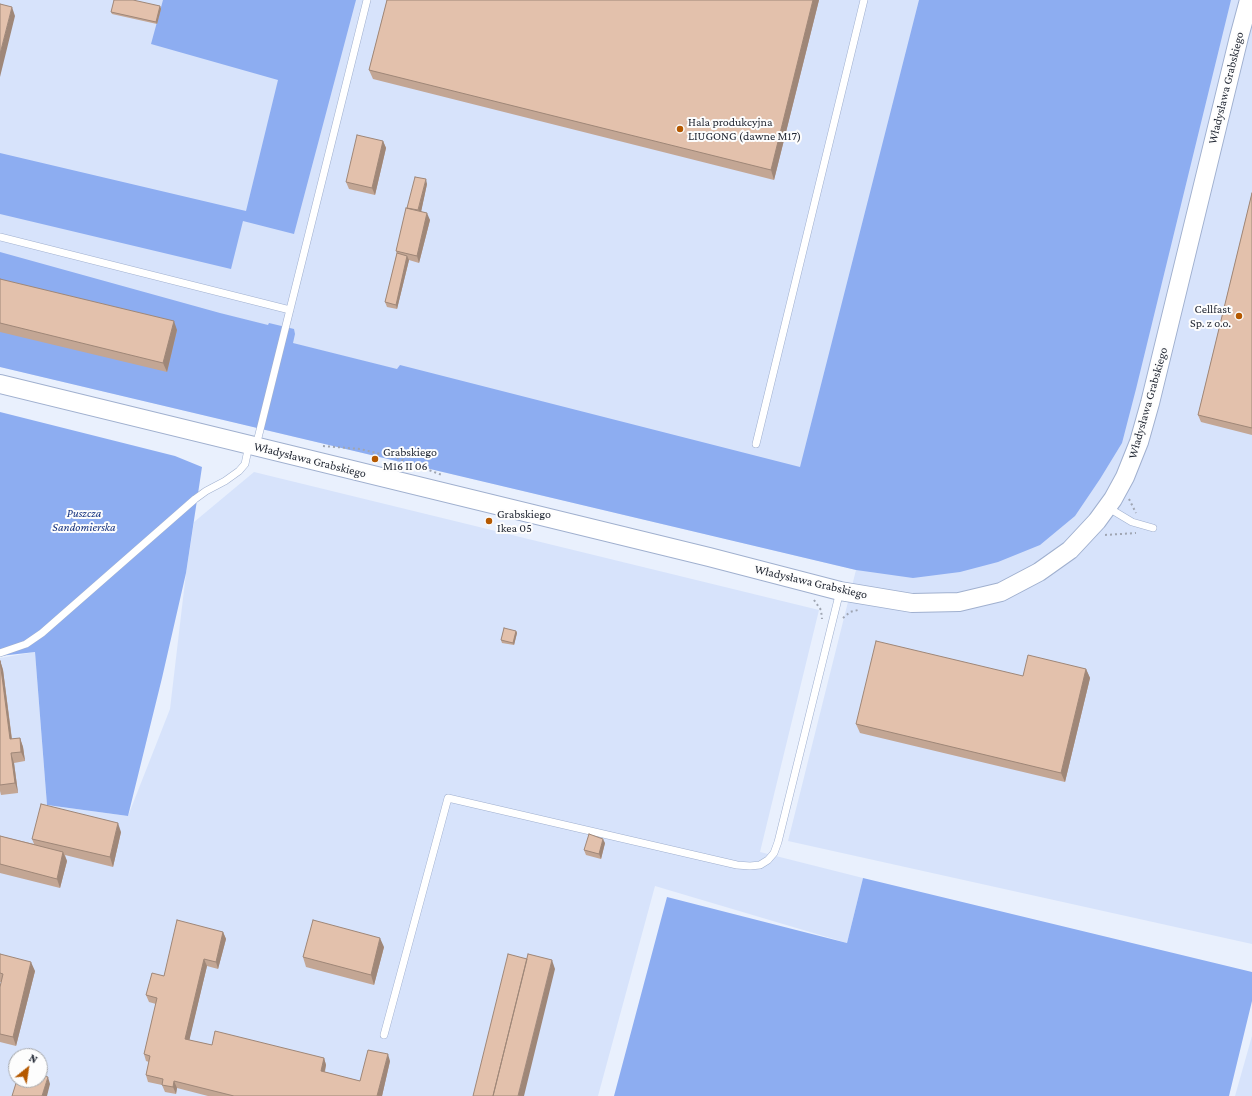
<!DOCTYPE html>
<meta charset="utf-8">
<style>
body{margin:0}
#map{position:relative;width:1252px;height:1096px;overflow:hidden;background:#e9f0fd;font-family:"Crimson Pro",serif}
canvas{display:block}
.north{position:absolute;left:8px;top:1048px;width:40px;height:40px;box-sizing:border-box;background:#fdfdfd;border:1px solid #a4a7ab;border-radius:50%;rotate:30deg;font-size:11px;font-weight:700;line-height:16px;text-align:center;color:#1f2531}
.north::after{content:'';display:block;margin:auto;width:14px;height:18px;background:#b55900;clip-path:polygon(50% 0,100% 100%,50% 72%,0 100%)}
</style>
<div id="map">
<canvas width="1252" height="1096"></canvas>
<div class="north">N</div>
</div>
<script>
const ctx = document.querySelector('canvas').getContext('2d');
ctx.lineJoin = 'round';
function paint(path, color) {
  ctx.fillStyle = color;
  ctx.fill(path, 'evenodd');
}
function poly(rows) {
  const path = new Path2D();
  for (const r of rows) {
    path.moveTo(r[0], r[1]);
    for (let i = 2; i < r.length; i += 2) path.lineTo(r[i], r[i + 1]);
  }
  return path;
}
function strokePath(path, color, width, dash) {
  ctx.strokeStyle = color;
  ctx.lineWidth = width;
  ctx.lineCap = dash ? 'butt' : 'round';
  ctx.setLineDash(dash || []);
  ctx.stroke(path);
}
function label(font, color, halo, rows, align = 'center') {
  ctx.font = font + ' "Crimson Pro",serif';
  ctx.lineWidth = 4;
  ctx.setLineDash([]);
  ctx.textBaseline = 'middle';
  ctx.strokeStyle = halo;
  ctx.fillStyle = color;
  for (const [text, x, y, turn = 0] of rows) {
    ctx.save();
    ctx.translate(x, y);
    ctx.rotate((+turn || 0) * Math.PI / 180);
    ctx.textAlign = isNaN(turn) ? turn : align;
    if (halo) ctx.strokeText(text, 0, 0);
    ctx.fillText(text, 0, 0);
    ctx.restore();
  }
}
paint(poly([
 [0,0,1252,0,1252,944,788,841,856,570,0,367],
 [254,472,819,610,760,852,863,878,847,943,655,886,598,1096,0,1096,0,658,35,652,47,805,128,816,170,709,186,573,194,522],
 [16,1056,40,1056,40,1080,16,1080],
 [1252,1036,1252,1096,1235,1096]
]), '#d7e3fb');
paint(poly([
 [163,0,356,0,294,234,243,221,231,269,0,214,0,153,246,211,278,80,151,44],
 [919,0,1231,0,1136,389,1122,443,1100,479,1075,516,1040,545,998,562,960,572,913,578,856,570,0,367,0,252,220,313,268,325,269,323,294,329,295,334,293,343,397,369,400,365,800,467],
 [0,412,175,456,202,467,186,573,162,678,128,816,47,805,35,652,0,656],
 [863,878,1252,972,1252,1001,1229,1096,614,1096,667,897,847,943]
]), '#8dadf1');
const service = poly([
 [0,237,290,310],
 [756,444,864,0],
 [256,446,367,0],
 [1107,507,1132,522,1153,528],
 [0,653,26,644,42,633,195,499,206,491,225,481,239,471,245,464,249,445],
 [384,1035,448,798,737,865,750,866,760,865,768,860,774,853,778,842,840,591]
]);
const tertiary = poly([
 [0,384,709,557,840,591,912,603,959,602,1001,592,1039,572,1070,550,1097,521,1113,499,1125,477,1139,442,1150,403,1239,37,1249,0]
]);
strokePath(service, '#a0b0cf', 8);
strokePath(tertiary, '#a0b0cf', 20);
strokePath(poly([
 [323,446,360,449,397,458,442,475],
 [1129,499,1136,513],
 [1105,535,1136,533],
 [814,600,821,610,822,619],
 [843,618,850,612,858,610]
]), '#9fa5b2', 2, [2, 3]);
strokePath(service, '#fff', 7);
strokePath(tertiary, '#fff', 18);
paint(poly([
 [387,0,819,0,774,180,373,79,369,70],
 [160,6,161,9,157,24,112,14,111,12],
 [383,141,386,148,375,195,349,189,346,182],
 [427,184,421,211,430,220,419,263,409,260,397,309,387,307,385,302,397,253,396,251,407,208],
 [1252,193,1252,435,1201,422,1198,415],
 [0,279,177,330,167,372,0,332],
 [516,631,517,633,514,645,502,643,501,640],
 [0,660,3,670,12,739,20,738,23,747,25,761,14,763,18,793,1,795,0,791],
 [1086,669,1090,678,1065,782,860,733,856,724],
 [121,832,113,867,65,855,67,861,60,888,0,873,0,836,34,844,32,839],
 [605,843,601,859,586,855,584,850],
 [223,932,226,939,218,969,207,966,189,1040,212,1045,324,1058,326,1065,325,1072,360,1081,390,1061,382,1096,208,1096,177,1088,176,1094,165,1092,162,1085,148,1082,146,1075,149,1062,146,1061,144,1054,156,1004,149,1002,146,995,164,976],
 [384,947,374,985,306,967,303,957],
 [0,954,35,971,16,1046,0,1042,0,987,1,982,0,982]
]), '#c3a694');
paint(poly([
 [813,0,819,0,774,180,771,170],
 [160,6,161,9,157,24,156,22],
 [12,7,15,16,0,77,0,54],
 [383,141,386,148,375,195,372,188],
 [426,179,427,184,420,217,418,212],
 [427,213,430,220,419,263,417,256],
 [407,256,409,260,397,309,396,305],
 [174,321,177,330,167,372,163,363],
 [516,631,517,633,514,645,513,643],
 [0,660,3,670,13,749,10,739],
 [1086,669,1090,678,1065,782,1061,773],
 [20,738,23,747,25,761,21,752],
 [11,753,14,763,18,793,15,783],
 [118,823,121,832,113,867,110,857],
 [603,839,605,843,601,859,599,854],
 [63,852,67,861,60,888,57,879],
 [223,932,226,939,218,969,216,962],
 [380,938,384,947,374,985,371,975],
 [204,959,207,966,188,1046,185,1039],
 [552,960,555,969,524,1096,518,1096],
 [31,962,35,971,16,1046,13,1037],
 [388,1054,390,1061,382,1096,377,1096],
 [324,1058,326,1065,323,1078,321,1071],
 [48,1077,50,1084,47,1096,42,1096],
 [174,1081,177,1088,176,1094,173,1087]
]), '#9f8778');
const building = poly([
 [114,0,133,0,160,6,156,22,111,12,114,0],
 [387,0,813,0,771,170,369,70,387,0],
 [0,4,12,7,0,54,0,4],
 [357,135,383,141,372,188,346,182,357,135],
 [415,177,426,179,418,210,407,208,415,177],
 [1252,193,1252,428,1198,415,1252,193],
 [406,208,427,213,417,256,396,251,406,208],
 [397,253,407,256,396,305,385,302,397,253],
 [0,279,174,321,163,363,0,323,0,279],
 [504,628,516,631,513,643,501,640,504,628],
 [876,641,1023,676,1028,655,1086,669,1061,773,856,724,876,641],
 [0,661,10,739,20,738,21,752,11,753,15,783,0,785,0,661],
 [41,804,118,823,110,857,32,839,41,804],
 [589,834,603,839,599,854,584,850,589,834],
 [0,836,63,852,57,879,0,864,0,836],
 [177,920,223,932,216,962,204,959,185,1039,212,1045,215,1031,324,1058,321,1071,360,1081,368,1050,388,1054,377,1096,234,1096,174,1081,173,1087,162,1085,163,1079,146,1075,150,1056,144,1054,157,998,146,995,152,973,164,976,177,920],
 [313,920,380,938,371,975,303,957,313,920],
 [0,954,31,962,13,1037,0,1034,0,987,3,974,0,973,0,954],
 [508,954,527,959,493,1096,473,1096,508,954],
 [528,954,552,960,518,1096,493,1096,528,954],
 [40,1075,48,1077,42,1096,12,1096,17,1080,40,1080,40,1075]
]);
paint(building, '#e3c1ac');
strokePath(building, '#9f8778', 1);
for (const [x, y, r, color] of [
 [680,129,4,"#b55900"],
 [1239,316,4,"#b55900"],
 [375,459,4,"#b55900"],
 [489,521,4,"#b55900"]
]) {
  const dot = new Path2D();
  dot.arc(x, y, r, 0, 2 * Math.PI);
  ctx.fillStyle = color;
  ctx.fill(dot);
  strokePath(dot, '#fdfdfd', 1.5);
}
label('12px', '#1f2531', '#fdfdfd', [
 ["Władysława Grabskiego",1226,88,-76],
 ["Władysława Grabskiego",1148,403,-74],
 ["Władysława Grabskiego",310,460,14],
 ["Władysława Grabskiego",811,582,13]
]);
label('12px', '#1f2531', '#fdfdfd', [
 ["Hala produkcyjna",688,122],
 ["LIUGONG (dawne M17)",688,136],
 ["Cellfast",1231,309,"right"],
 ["Sp. z o.o.",1231,323,"right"],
 ["Grabskiego",383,452],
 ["M16 II 06",383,466],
 ["Grabskiego",497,514],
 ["Ikea 05",497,528]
], 'left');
label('italic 12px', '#15327f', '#fdfdfd', [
 ["Puszcza",84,513],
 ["Sandomierska",84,527]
]);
</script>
